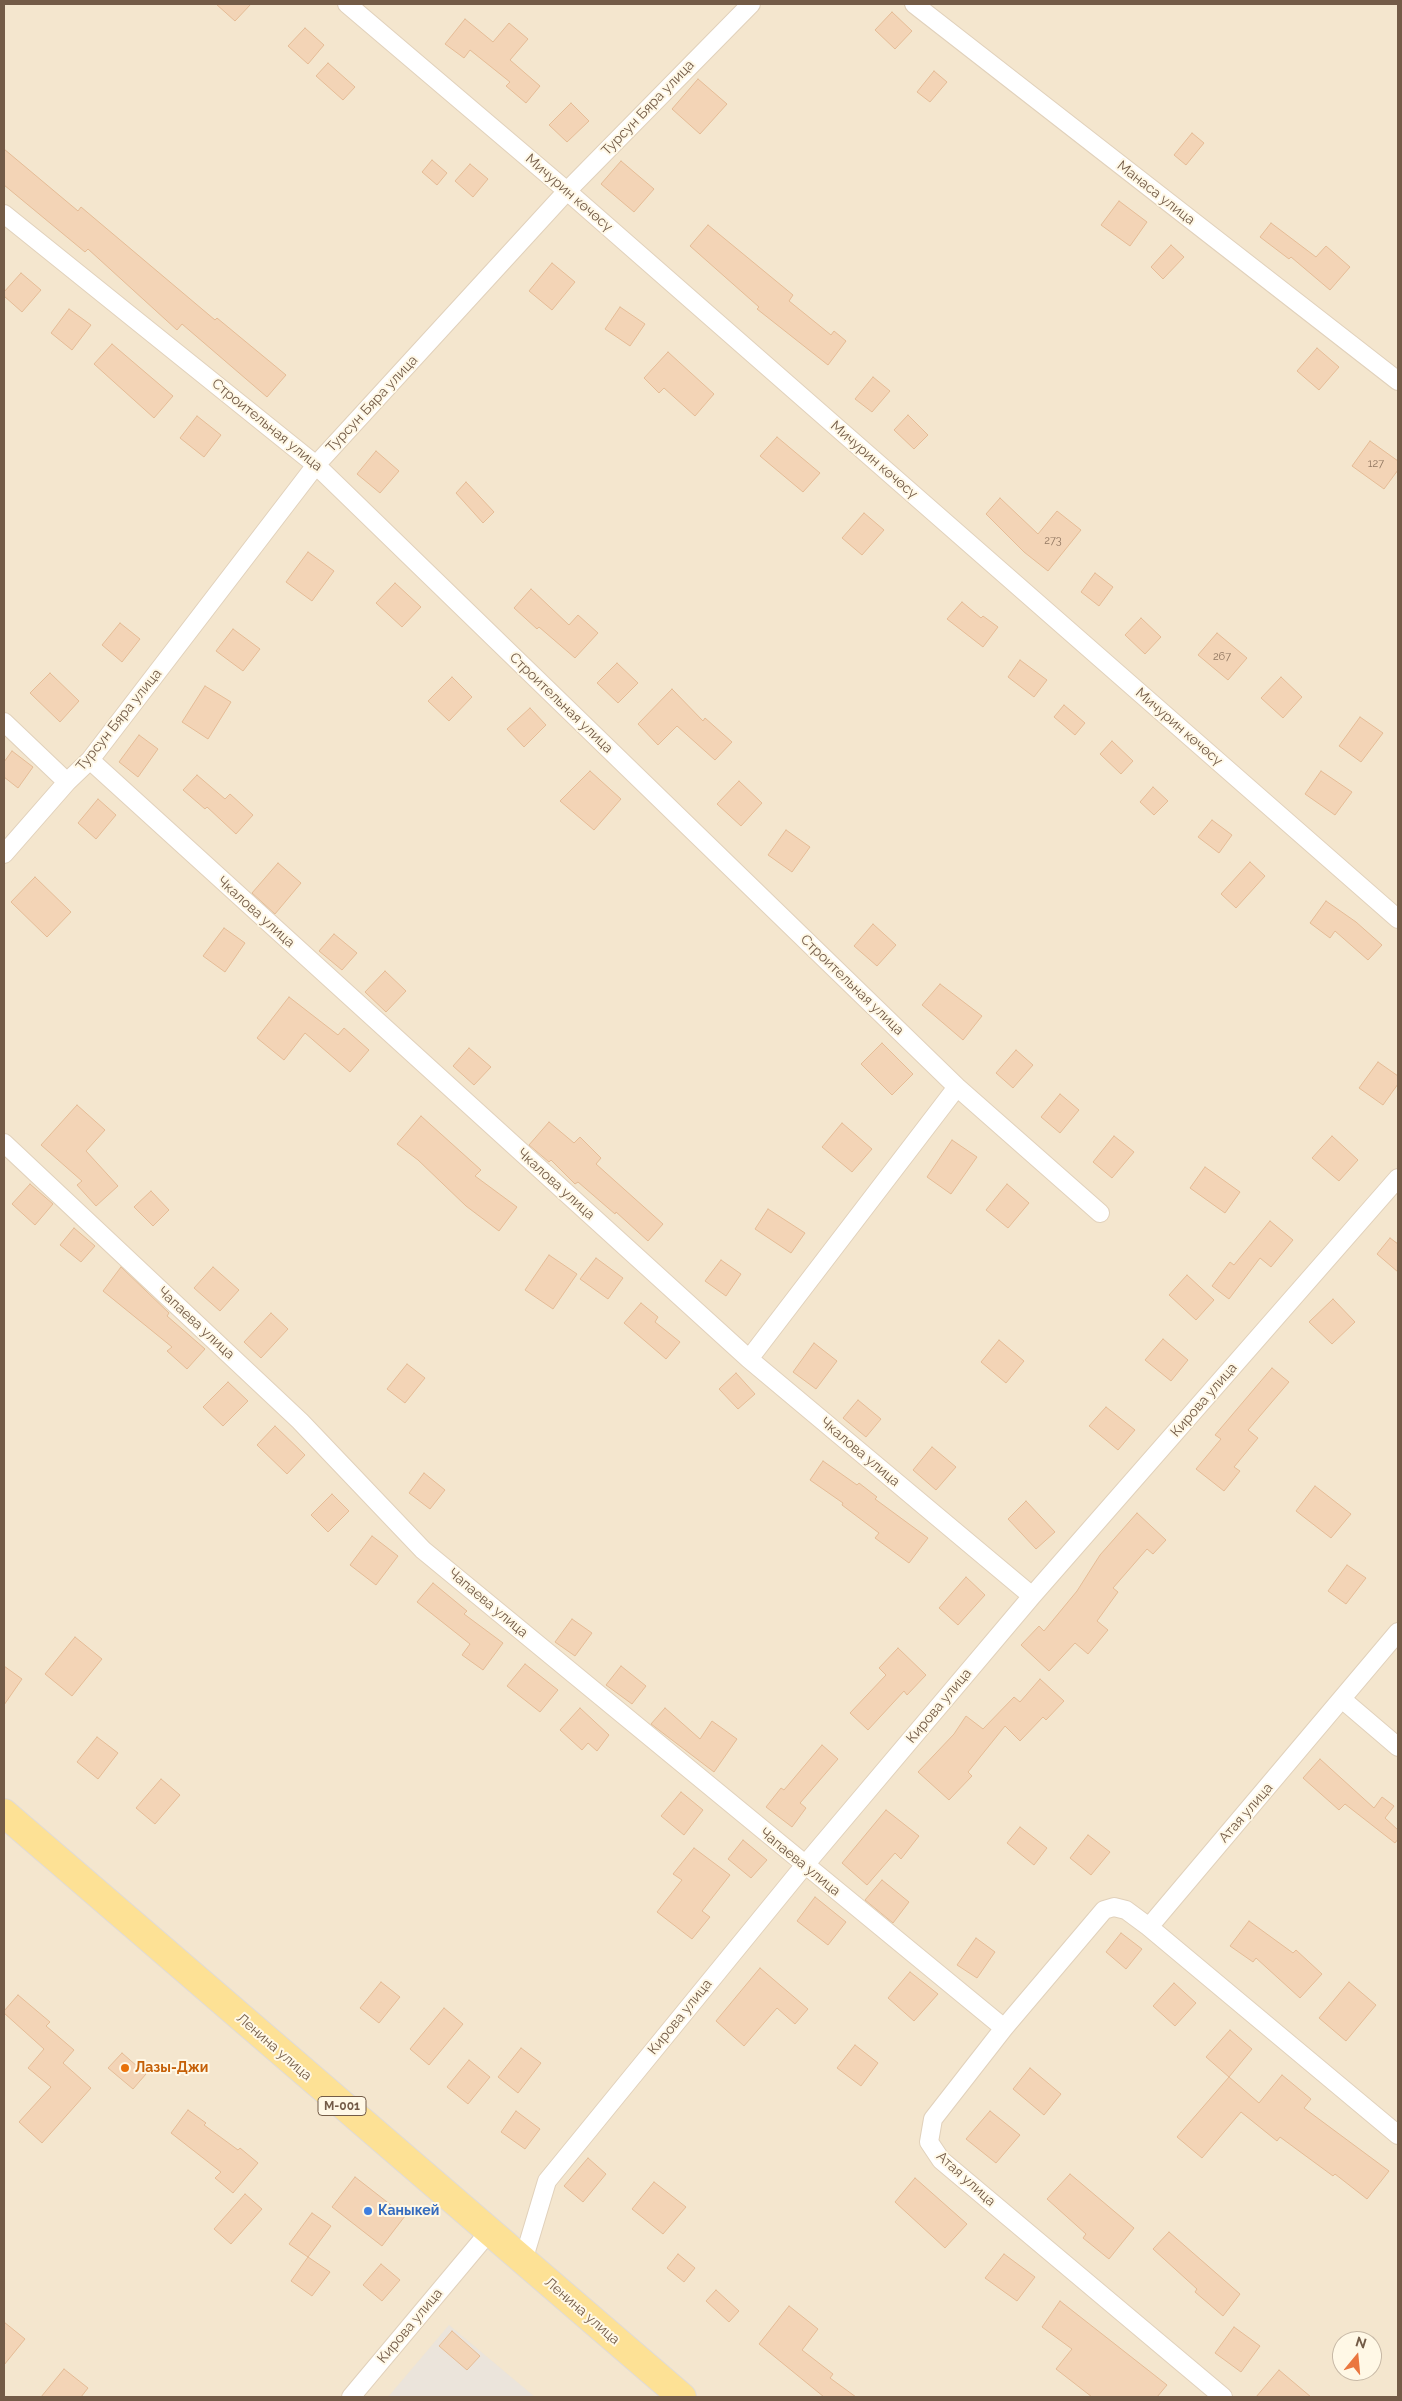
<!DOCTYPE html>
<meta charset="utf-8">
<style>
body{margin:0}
#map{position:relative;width:1402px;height:2401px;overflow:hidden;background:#fdf4df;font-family:Raleway,sans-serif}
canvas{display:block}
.frame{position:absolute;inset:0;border:5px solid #735b47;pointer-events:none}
.north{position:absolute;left:1332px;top:2331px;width:50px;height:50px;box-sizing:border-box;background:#fff8e6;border:1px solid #c7b9a6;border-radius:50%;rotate:17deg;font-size:14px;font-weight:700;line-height:20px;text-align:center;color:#735b47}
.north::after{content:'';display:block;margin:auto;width:18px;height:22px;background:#ea7740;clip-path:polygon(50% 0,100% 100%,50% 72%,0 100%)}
</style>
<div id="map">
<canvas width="1402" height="2401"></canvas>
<div class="frame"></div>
<div class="north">N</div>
</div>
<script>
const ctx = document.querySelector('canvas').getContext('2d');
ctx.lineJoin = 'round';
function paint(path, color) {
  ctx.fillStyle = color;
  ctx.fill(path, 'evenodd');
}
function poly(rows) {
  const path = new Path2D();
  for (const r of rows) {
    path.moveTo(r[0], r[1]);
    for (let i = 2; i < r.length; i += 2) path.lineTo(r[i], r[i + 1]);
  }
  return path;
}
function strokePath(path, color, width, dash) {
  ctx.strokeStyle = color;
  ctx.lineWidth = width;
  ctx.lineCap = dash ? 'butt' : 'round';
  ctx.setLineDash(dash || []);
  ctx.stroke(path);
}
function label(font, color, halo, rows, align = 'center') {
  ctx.font = font + ' Raleway,sans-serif';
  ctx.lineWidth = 4;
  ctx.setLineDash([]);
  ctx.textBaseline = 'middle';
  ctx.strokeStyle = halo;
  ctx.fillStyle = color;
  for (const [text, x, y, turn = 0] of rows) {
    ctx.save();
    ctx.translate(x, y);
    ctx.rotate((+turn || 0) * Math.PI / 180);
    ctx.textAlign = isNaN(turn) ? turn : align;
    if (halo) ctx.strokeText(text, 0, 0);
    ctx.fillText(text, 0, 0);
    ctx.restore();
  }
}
paint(poly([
 [4,4,1398,4,1398,2397,4,2397],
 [1342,2341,1372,2341,1372,2371,1342,2371]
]), '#f4e6ce');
paint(poly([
 [449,2325,535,2397,388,2397]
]), '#ebe4db');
const building = poly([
 [216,4,251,4,235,21,216,4],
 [892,12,912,31,895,49,875,30,892,12],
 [465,19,493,42,509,23,528,39,510,60,540,86,526,103,506,86,510,82,470,50,464,58,445,44,465,19],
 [305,28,324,45,308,64,288,46,305,28],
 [328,63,355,87,343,100,316,76,328,63],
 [934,71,947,82,930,102,917,92,934,71],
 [698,79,727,104,700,134,672,109,698,79],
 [571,103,589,121,567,142,549,125,571,103],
 [1192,133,1204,143,1186,165,1174,155,1192,133],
 [4,149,78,211,81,207,215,320,217,318,286,375,267,397,182,324,177,330,88,249,85,252,4,185,4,149],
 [432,160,447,173,437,185,422,172,432,160],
 [621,161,654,189,634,212,601,184,621,161],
 [470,164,488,179,473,197,455,181,470,164],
 [1119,201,1147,222,1130,246,1101,225,1119,201],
 [1271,223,1316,257,1326,246,1350,267,1330,290,1291,257,1289,259,1260,237,1271,223],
 [708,225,793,295,789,301,831,335,834,331,846,341,828,365,757,309,759,307,690,246,708,225],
 [1171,245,1184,257,1163,279,1151,267,1171,245],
 [552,263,575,282,552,310,529,291,552,263],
 [21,273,41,290,22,312,4,296,4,292,21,273],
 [620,307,645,324,630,346,605,329,620,307],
 [69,309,91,325,72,350,51,333,69,309],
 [112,344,173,396,154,418,94,364,112,344],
 [1317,348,1339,367,1319,390,1297,371,1317,348],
 [668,352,714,394,695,416,664,388,659,393,644,378,668,352],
 [873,377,890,391,872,412,855,399,873,377],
 [908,415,928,435,914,449,894,430,908,415],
 [197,416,221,435,204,457,180,438,197,416],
 [777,437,820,473,803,492,760,456,777,437],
 [1370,441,1398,461,1398,470,1384,489,1352,466,1370,441],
 [376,451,399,471,380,493,357,474,376,451],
 [466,482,494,512,483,523,456,493,466,482],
 [1000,498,1038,534,1057,511,1081,530,1048,571,1024,552,986,514,1000,498],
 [864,513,884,530,862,555,842,538,864,513],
 [308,552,334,571,312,601,286,582,308,552],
 [1095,573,1113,587,1099,606,1081,592,1095,573],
 [395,583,421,607,402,627,376,603,395,583],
 [531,589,569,625,578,615,598,633,575,658,539,627,537,629,514,608,531,589],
 [962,602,981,618,983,616,998,627,983,647,947,619,962,602],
 [1141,618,1161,637,1145,654,1125,635,1141,618],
 [120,623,140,639,122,662,102,645,120,623],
 [233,629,260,649,243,671,216,651,233,629],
 [1217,633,1247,658,1228,680,1198,655,1217,633],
 [1020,660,1047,680,1034,697,1008,677,1020,660],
 [617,663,638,683,618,703,597,683,617,663],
 [50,673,79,701,60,722,30,693,50,673],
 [452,677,472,697,449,721,428,701,452,677],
 [1281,677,1302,697,1283,718,1261,698,1281,677],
 [205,686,231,702,208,739,182,722,205,686],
 [672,689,703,721,705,718,732,742,715,760,677,726,658,745,638,724,672,689],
 [1064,705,1085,723,1075,735,1054,717,1064,705],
 [530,708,546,725,524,747,507,729,530,708],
 [1360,717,1383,733,1361,762,1339,746,1360,717],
 [139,735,158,749,138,777,119,762,139,735],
 [1112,741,1133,761,1121,774,1100,754,1112,741],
 [12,751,33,767,18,788,4,777,4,762,12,751],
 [590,771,621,799,594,830,560,801,590,771],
 [1321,771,1352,792,1335,815,1305,794,1321,771],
 [197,775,225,799,230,794,253,815,236,834,207,807,205,809,183,790,197,775],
 [739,781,762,803,741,826,717,804,739,781],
 [1153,787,1168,801,1154,815,1140,802,1153,787],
 [98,799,116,815,96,839,78,823,98,799],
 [1212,820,1232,835,1219,853,1198,837,1212,820],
 [786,830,810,847,792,872,768,855,786,830],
 [1250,862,1265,876,1236,908,1221,894,1250,862],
 [278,863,301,883,275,914,252,893,278,863],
 [35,877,71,912,47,937,11,902,35,877],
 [1326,901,1356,922,1382,945,1368,960,1335,931,1330,938,1310,923,1326,901],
 [873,924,896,945,877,966,854,946,873,924],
 [224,928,245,943,225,972,203,956,224,928],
 [334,934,357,953,342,970,319,951,334,934],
 [385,971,406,991,386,1012,365,992,385,971],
 [940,984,982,1016,963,1040,922,1005,940,984],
 [289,997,338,1035,344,1028,369,1050,350,1072,305,1033,284,1060,257,1038,289,997],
 [882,1043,913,1074,892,1095,861,1064,882,1043],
 [469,1048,491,1067,474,1085,453,1066,469,1048],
 [1016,1050,1033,1065,1013,1088,996,1073,1016,1050],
 [1378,1062,1398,1076,1398,1084,1383,1105,1359,1088,1378,1062],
 [1060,1094,1079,1110,1060,1133,1041,1117,1060,1094],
 [77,1105,105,1130,86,1151,118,1186,96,1206,77,1185,82,1181,41,1145,77,1105],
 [421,1116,481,1170,475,1176,517,1207,499,1231,466,1206,418,1160,397,1144,421,1116],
 [549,1122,574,1143,580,1137,601,1158,596,1164,663,1224,648,1241,616,1212,615,1214,578,1182,575,1184,551,1160,549,1162,529,1145,549,1122],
 [842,1123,872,1149,852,1172,822,1147,842,1123],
 [1114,1136,1134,1152,1112,1178,1093,1162,1114,1136],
 [1332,1136,1358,1160,1339,1181,1312,1158,1332,1136],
 [952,1140,977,1157,951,1194,927,1177,952,1140],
 [1205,1167,1240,1192,1225,1213,1190,1188,1205,1167],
 [30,1184,53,1204,35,1225,12,1204,30,1184],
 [1007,1184,1029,1203,1008,1228,986,1210,1007,1184],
 [151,1191,169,1210,153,1226,134,1207,151,1191],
 [768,1209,805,1233,791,1253,755,1229,768,1209],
 [1270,1221,1293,1240,1271,1267,1260,1258,1229,1299,1212,1286,1230,1262,1234,1265,1270,1221],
 [74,1228,95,1246,81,1262,60,1245,74,1228],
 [1390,1238,1398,1244,1398,1272,1377,1254,1390,1238],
 [549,1255,577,1274,553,1309,525,1290,549,1255],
 [596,1258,623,1278,608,1299,580,1279,596,1258],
 [721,1260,741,1274,726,1296,705,1281,721,1260],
 [121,1267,169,1313,167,1316,205,1349,187,1369,167,1351,172,1347,103,1291,121,1267],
 [213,1267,239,1290,220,1311,194,1288,213,1267],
 [1187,1275,1214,1300,1196,1320,1169,1295,1187,1275],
 [1333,1299,1355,1322,1332,1344,1309,1322,1333,1299],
 [641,1303,658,1317,655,1322,680,1342,666,1359,624,1323,641,1303],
 [271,1313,288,1329,261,1358,244,1342,271,1313],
 [1163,1339,1188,1360,1171,1381,1145,1360,1163,1339],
 [999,1340,1024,1361,1006,1383,981,1362,999,1340],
 [814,1343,837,1361,816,1389,793,1372,814,1343],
 [407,1364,425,1378,405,1403,387,1389,407,1364],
 [1272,1368,1289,1382,1248,1430,1258,1438,1234,1467,1240,1471,1224,1491,1196,1469,1221,1439,1215,1435,1272,1368],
 [736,1373,755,1394,738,1409,719,1389,736,1373],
 [228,1382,248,1401,223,1426,203,1407,228,1382],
 [858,1400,881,1419,866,1437,843,1418,858,1400],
 [1106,1407,1135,1430,1118,1450,1089,1426,1106,1407],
 [275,1426,305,1455,287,1474,257,1445,275,1426],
 [932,1447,956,1467,936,1490,913,1470,932,1447],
 [823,1461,857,1485,859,1483,877,1497,875,1499,928,1538,909,1563,875,1538,879,1533,842,1505,843,1503,810,1480,823,1461],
 [424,1473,445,1490,430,1509,409,1493,424,1473],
 [1315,1486,1351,1514,1331,1538,1296,1511,1315,1486],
 [332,1494,349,1511,328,1532,311,1515,332,1494],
 [1026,1501,1055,1532,1036,1549,1008,1519,1026,1501],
 [1137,1513,1166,1540,1153,1554,1147,1549,1113,1588,1118,1592,1097,1621,1108,1630,1088,1654,1075,1643,1049,1671,1021,1645,1039,1626,1044,1631,1077,1591,1100,1555,1137,1513],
 [372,1536,398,1556,376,1585,350,1565,372,1536],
 [1347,1565,1366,1578,1346,1604,1328,1591,1347,1565],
 [966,1577,985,1595,958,1625,939,1608,966,1577],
 [433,1583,467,1611,464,1614,503,1643,483,1670,462,1655,470,1644,417,1602,433,1583],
 [572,1619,592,1633,575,1656,555,1642,572,1619],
 [75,1637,102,1659,72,1696,45,1674,75,1637],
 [898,1648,926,1675,907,1695,904,1691,868,1730,850,1713,886,1675,879,1668,898,1648],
 [525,1664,558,1690,540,1712,507,1686,525,1664],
 [4,1666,22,1679,4,1705,4,1666],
 [621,1666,646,1686,632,1704,606,1685,621,1666],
 [1040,1679,1064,1701,1046,1720,1043,1717,1020,1741,1005,1726,968,1772,972,1776,949,1800,918,1772,954,1734,966,1716,983,1729,1014,1697,1020,1702,1040,1679],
 [580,1708,609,1735,597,1751,588,1743,582,1750,560,1730,580,1708],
 [665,1708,700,1739,712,1721,737,1739,714,1772,651,1724,665,1708],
 [97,1737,118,1753,98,1779,77,1762,97,1737],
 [822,1745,838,1759,800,1803,806,1808,792,1827,766,1807,781,1788,784,1790,822,1745],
 [1320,1759,1374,1808,1382,1797,1394,1806,1385,1818,1398,1830,1398,1839,1395,1843,1345,1804,1339,1810,1303,1778,1320,1759],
 [161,1779,180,1795,155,1824,136,1808,161,1779],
 [681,1792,703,1810,684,1835,661,1816,681,1792],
 [886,1810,919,1836,901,1859,895,1853,867,1885,842,1863,886,1810],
 [1020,1827,1047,1848,1034,1865,1007,1843,1020,1827],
 [1088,1835,1110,1852,1091,1875,1070,1858,1088,1835],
 [743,1840,767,1860,751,1878,728,1859,743,1840],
 [694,1848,730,1875,702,1911,710,1917,692,1939,657,1912,682,1880,673,1874,694,1848],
 [882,1880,909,1902,893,1923,865,1900,882,1880],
 [815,1897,846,1922,828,1945,797,1921,815,1897],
 [1249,1921,1293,1953,1296,1950,1322,1974,1300,1998,1256,1958,1253,1962,1230,1946,1249,1921],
 [1121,1933,1142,1949,1126,1969,1106,1952,1121,1933],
 [976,1938,995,1952,977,1978,957,1965,976,1938],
 [760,1968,808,2009,795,2024,777,2008,744,2046,716,2021,760,1968],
 [910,1972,938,1994,914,2021,888,1998,910,1972],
 [381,1982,400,1997,379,2023,360,2008,381,1982],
 [1349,1982,1376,2005,1346,2041,1319,2018,1349,1982],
 [1174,1983,1196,2003,1175,2026,1153,2006,1174,1983],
 [18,1995,50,2022,46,2026,74,2050,63,2063,91,2088,42,2143,19,2122,51,2087,28,2068,44,2049,4,2013,4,2011,18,1995],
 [444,2008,463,2024,429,2065,410,2049,444,2008],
 [1230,2030,1252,2049,1229,2077,1206,2057,1230,2030],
 [855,2045,878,2063,861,2086,837,2068,855,2045],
 [521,2048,541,2063,518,2093,498,2077,521,2048],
 [122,2053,146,2074,133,2089,108,2068,122,2053],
 [469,2060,490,2077,468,2104,447,2087,469,2060],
 [1030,2068,1061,2094,1044,2115,1013,2089,1030,2068],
 [1282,2075,1311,2099,1304,2108,1389,2171,1367,2199,1335,2174,1333,2176,1280,2137,1277,2141,1241,2112,1202,2158,1177,2137,1229,2077,1259,2103,1282,2075],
 [188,2110,206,2123,204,2125,238,2150,240,2148,258,2163,233,2193,215,2178,221,2172,171,2133,188,2110],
 [516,2111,540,2129,525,2149,501,2132,516,2111],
 [990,2111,1020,2135,996,2163,966,2139,990,2111],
 [588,2158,606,2174,583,2202,564,2186,588,2158],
 [1070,2174,1134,2228,1109,2259,1083,2238,1086,2234,1047,2199,1070,2174],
 [355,2177,405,2216,382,2246,332,2207,355,2177],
 [915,2178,967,2224,945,2248,895,2202,915,2178],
 [654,2182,686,2207,663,2234,632,2209,654,2182],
 [245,2194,262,2209,231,2244,214,2229,245,2194],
 [312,2213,331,2226,308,2257,289,2244,312,2213],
 [1169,2232,1240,2294,1223,2316,1195,2292,1197,2289,1153,2249,1169,2232],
 [678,2254,695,2268,684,2282,667,2268,678,2254],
 [1004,2254,1035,2277,1017,2301,985,2278,1004,2254],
 [308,2257,330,2272,312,2296,291,2281,308,2257],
 [381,2264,400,2280,382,2301,363,2285,381,2264],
 [716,2290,739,2311,729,2322,706,2301,716,2290],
 [1060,2301,1167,2385,1157,2397,1092,2397,1056,2369,1072,2349,1042,2327,1060,2301],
 [789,2306,818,2329,802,2350,833,2374,830,2378,856,2397,824,2397,759,2344,789,2306],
 [4,2322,25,2339,4,2365,4,2322],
 [1234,2327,1260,2346,1241,2372,1215,2353,1234,2327],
 [452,2331,480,2356,467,2370,439,2346,452,2331],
 [64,2369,88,2388,81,2397,41,2397,64,2369],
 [1279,2370,1311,2397,1256,2397,1279,2370]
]);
paint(building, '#f3d4b6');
strokePath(building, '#e5bc96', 1);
const street = poly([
 [347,4,567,191,1398,919],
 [914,4,1398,381],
 [4,214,316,465,957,1087,1100,1213],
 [4,722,67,782],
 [90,760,749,1359,1032,1596],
 [4,854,67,782,90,760,316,465,567,191,751,4],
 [4,1143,300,1421,423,1550,1004,2028],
 [749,1359,957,1087],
 [1343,1700,1398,1747],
 [1149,1927,1398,2135],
 [523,2261,547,2181,804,1866,1032,1596,1398,1178],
 [351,2397,489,2232],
 [1223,2397,941,2160,929,2142,933,2119,1004,2028,1104,1910,1114,1907,1126,1910,1149,1927,1398,1632]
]);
const primary = poly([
 [4,1813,682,2397]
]);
strokePath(street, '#e1d1bb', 20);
strokePath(primary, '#e0dbd7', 30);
strokePath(street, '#fff', 18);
strokePath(primary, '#fde195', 28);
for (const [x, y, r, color] of [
 [125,2068,5,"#e8710a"],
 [368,2211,5,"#3f7fe0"]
]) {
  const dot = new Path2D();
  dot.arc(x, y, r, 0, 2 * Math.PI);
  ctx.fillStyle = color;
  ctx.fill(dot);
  strokePath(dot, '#fff8e6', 2);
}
label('11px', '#937963', null, [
 ["127",1376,464],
 ["273",1053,541],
 ["267",1222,657]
]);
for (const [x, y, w] of [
 [342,2106,48]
]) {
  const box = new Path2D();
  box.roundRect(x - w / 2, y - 9.5, w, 19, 4);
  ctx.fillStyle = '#fff8e6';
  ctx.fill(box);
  strokePath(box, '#735b47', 1);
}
label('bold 12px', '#735b47', null, [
 ["М-001",342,2106]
]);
label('14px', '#735b47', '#fff8e6', [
 ["Турсун Бяра улица",648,108,-46],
 ["Мичурин көчөсү",569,193,41],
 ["Манаса улица",1156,193,38],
 ["Турсун Бяра улица",372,404,-47],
 ["Строительная улица",267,425,39],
 ["Мичурин көчөсү",874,460,41],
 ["Строительная улица",561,703,44],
 ["Турсун Бяра улица",119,720,-51],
 ["Мичурин көчөсү",1179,727,41],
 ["Чкалова улица",256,912,42],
 ["Строительная улица",852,985,44],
 ["Чкалова улица",556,1184,42],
 ["Чапаева улица",196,1323,43],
 ["Кирова улица",1204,1400,-49],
 ["Чкалова улица",860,1452,40],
 ["Чапаева улица",488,1603,40],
 ["Кирова улица",939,1706,-50],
 ["Атая улица",1246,1813,-49],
 ["Чапаева улица",800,1862,39],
 ["Кирова улица",680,2017,-51],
 ["Ленина улица",274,2047,41],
 ["Атая улица",966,2179,42],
 ["Ленина улица",582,2311,41],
 ["Кирова улица",410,2326,-50]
]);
label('bold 14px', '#c56008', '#fff8e6', [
 ["Лазы-Джи",135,2068]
], 'left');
label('bold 14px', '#366cbe', '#fff8e6', [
 ["Каныкей",378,2211]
], 'left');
</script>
